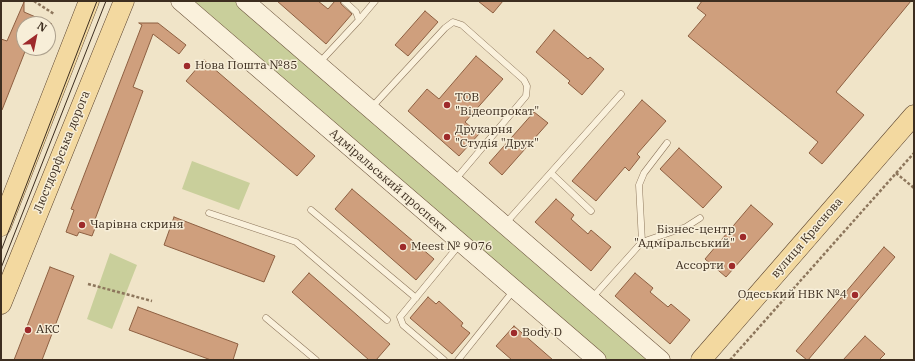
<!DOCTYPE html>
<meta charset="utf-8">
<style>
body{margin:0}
#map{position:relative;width:915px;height:361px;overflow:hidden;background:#f0e4c8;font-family:"IBM Plex Serif",serif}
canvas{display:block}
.frame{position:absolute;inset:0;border:2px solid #3d2e20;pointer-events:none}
.north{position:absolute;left:16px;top:16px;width:40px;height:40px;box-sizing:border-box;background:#f7eed8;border:1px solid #ada18e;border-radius:50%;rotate:33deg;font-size:11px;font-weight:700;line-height:16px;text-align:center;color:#3d2e20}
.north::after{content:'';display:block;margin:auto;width:14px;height:18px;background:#9e2a2b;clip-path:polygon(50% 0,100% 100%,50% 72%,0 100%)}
</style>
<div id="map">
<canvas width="915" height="361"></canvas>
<div class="frame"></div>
<div class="north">N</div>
</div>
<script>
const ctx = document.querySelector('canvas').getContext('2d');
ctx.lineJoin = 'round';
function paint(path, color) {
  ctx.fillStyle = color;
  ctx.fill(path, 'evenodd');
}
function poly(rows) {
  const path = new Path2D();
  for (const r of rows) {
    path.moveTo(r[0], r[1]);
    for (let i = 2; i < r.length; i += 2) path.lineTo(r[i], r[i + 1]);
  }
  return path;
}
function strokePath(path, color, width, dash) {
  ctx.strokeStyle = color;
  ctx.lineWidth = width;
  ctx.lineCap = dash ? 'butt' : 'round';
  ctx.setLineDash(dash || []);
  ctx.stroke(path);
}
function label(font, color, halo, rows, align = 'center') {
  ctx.font = font + ' "IBM Plex Serif",serif';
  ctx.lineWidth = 3;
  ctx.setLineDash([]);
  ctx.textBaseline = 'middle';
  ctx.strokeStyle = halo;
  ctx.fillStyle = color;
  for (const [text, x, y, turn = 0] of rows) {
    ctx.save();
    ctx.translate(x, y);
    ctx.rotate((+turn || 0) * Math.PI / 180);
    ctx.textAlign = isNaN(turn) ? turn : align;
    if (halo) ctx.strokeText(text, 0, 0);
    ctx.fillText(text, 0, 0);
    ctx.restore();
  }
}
paint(poly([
 [193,1,238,1,656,360,608,360],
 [192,161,250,183,239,210,182,189],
 [110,253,137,265,112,329,87,319]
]), '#c9cf9b');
const building = poly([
 [277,1,318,1,328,9,335,1,340,1,341,4,352,14,326,44,277,1],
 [478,1,503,1,493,13,478,1],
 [702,1,911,1,836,92,864,115,822,164,809,153,818,142,688,36,706,15,697,8,702,1],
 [24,2,24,12,52,24,24,24,24,48,26,49,2,110,1,110,1,39,7,41,24,2],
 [425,11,438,22,408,56,395,45,425,11],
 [139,23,158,23,186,45,179,54,153,34,133,87,143,91,94,222,97,223,92,236,79,232,77,236,66,232,74,210,71,209,142,25,139,23],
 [554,30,588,59,590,57,604,69,582,95,568,83,570,81,536,52,554,30],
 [476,56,503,79,465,122,479,134,459,156,408,111,427,89,439,99,476,56],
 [204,60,315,156,297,176,186,81,204,60],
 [642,100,666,121,637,154,640,157,629,171,625,167,596,201,572,181,642,100],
 [534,112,548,123,502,175,489,163,534,112],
 [679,148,722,187,703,208,660,169,679,148],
 [352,189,434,259,416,280,335,209,352,189],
 [556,199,574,215,571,219,588,234,591,230,611,247,591,271,535,222,556,199],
 [751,205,773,224,726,277,705,259,751,205],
 [174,217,275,256,264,282,164,245,174,217],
 [884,247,895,257,808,360,807,360,796,351,884,247],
 [50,267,74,276,42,360,14,360,50,267],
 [309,273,390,344,376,360,369,360,292,292,309,273],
 [635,273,653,288,650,292,668,307,671,304,690,320,670,344,615,296,635,273],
 [428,297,436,304,439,301,463,323,461,326,470,333,452,354,410,318,428,297],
 [138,307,238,344,233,360,211,360,129,330,138,307],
 [514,326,553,360,512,360,496,346,514,326],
 [865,336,885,354,879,360,843,360,865,336]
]);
paint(building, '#cf9f7d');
strokePath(building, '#8d5f41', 1);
const lane = poly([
 [359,20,375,1],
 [320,62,359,20,356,12,344,1],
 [372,107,445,28,453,22,462,25,524,80,527,86,526,96,455,180],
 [551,173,591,211],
 [311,210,416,298],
 [209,213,296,242,387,320],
 [505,224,621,94],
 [642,242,686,227,700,218],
 [591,299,642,242,639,185,644,173,667,143],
 [266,318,316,360],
 [444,360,403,325,400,317,460,244],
 [458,360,514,290]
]);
const secondary = poly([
 [180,1,597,360],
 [245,1,661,360]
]);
const primary = poly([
 [1,226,89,1],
 [1,304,124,1],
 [701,360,914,115]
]);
strokePath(lane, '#8d765c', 7);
strokePath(secondary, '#6f573f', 19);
strokePath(primary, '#5b4430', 21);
strokePath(poly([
 [34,1,54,14],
 [896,173,914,188],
 [88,284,152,301],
 [730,360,914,153]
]), '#8d765c', 2.5, [3, 2]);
strokePath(lane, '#faf1dc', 6);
strokePath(secondary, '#faf1dc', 18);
strokePath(primary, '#f3d9a0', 20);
strokePath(poly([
 [1,251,97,1],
 [1,268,106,1]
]), '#3d2e20', 1);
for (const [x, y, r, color] of [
 [187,66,4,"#9e2a2b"],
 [447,105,4,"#9e2a2b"],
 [447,137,4,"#9e2a2b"],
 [82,225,4,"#9e2a2b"],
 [743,237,4,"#9e2a2b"],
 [403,247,4,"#9e2a2b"],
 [732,266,4,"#9e2a2b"],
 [855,295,4,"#9e2a2b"],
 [28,330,4,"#9e2a2b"],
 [514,333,4,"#9e2a2b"]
]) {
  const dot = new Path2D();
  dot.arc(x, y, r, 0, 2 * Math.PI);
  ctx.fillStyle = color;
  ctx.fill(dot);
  strokePath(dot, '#f7eed8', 1.5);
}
label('12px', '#3d2e20', '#f7eed8', [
 ["Нова Пошта №85",195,66],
 ["ТОВ",455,98],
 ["\"Відеопрокат\"",455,112],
 ["Друкарня",455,130],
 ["\"Студія \"Друк\"",455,144],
 ["Чарівна скриня",90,225],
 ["Бізнес-центр",735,230,"right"],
 ["\"Адміральський\"",735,244,"right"],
 ["Meest № 9076",411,247],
 ["Ассорти",724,266,"right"],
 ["Одеський НВК №4",847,295,"right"],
 ["АКС",36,330],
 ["Body D",522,333]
], 'left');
label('12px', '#3d2e20', '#f7eed8', [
 ["Люстдорфська дорога",62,152,-68],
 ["Адміральський проспект",388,181,41],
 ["вулиця Краснова",807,238,-49]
]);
</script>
